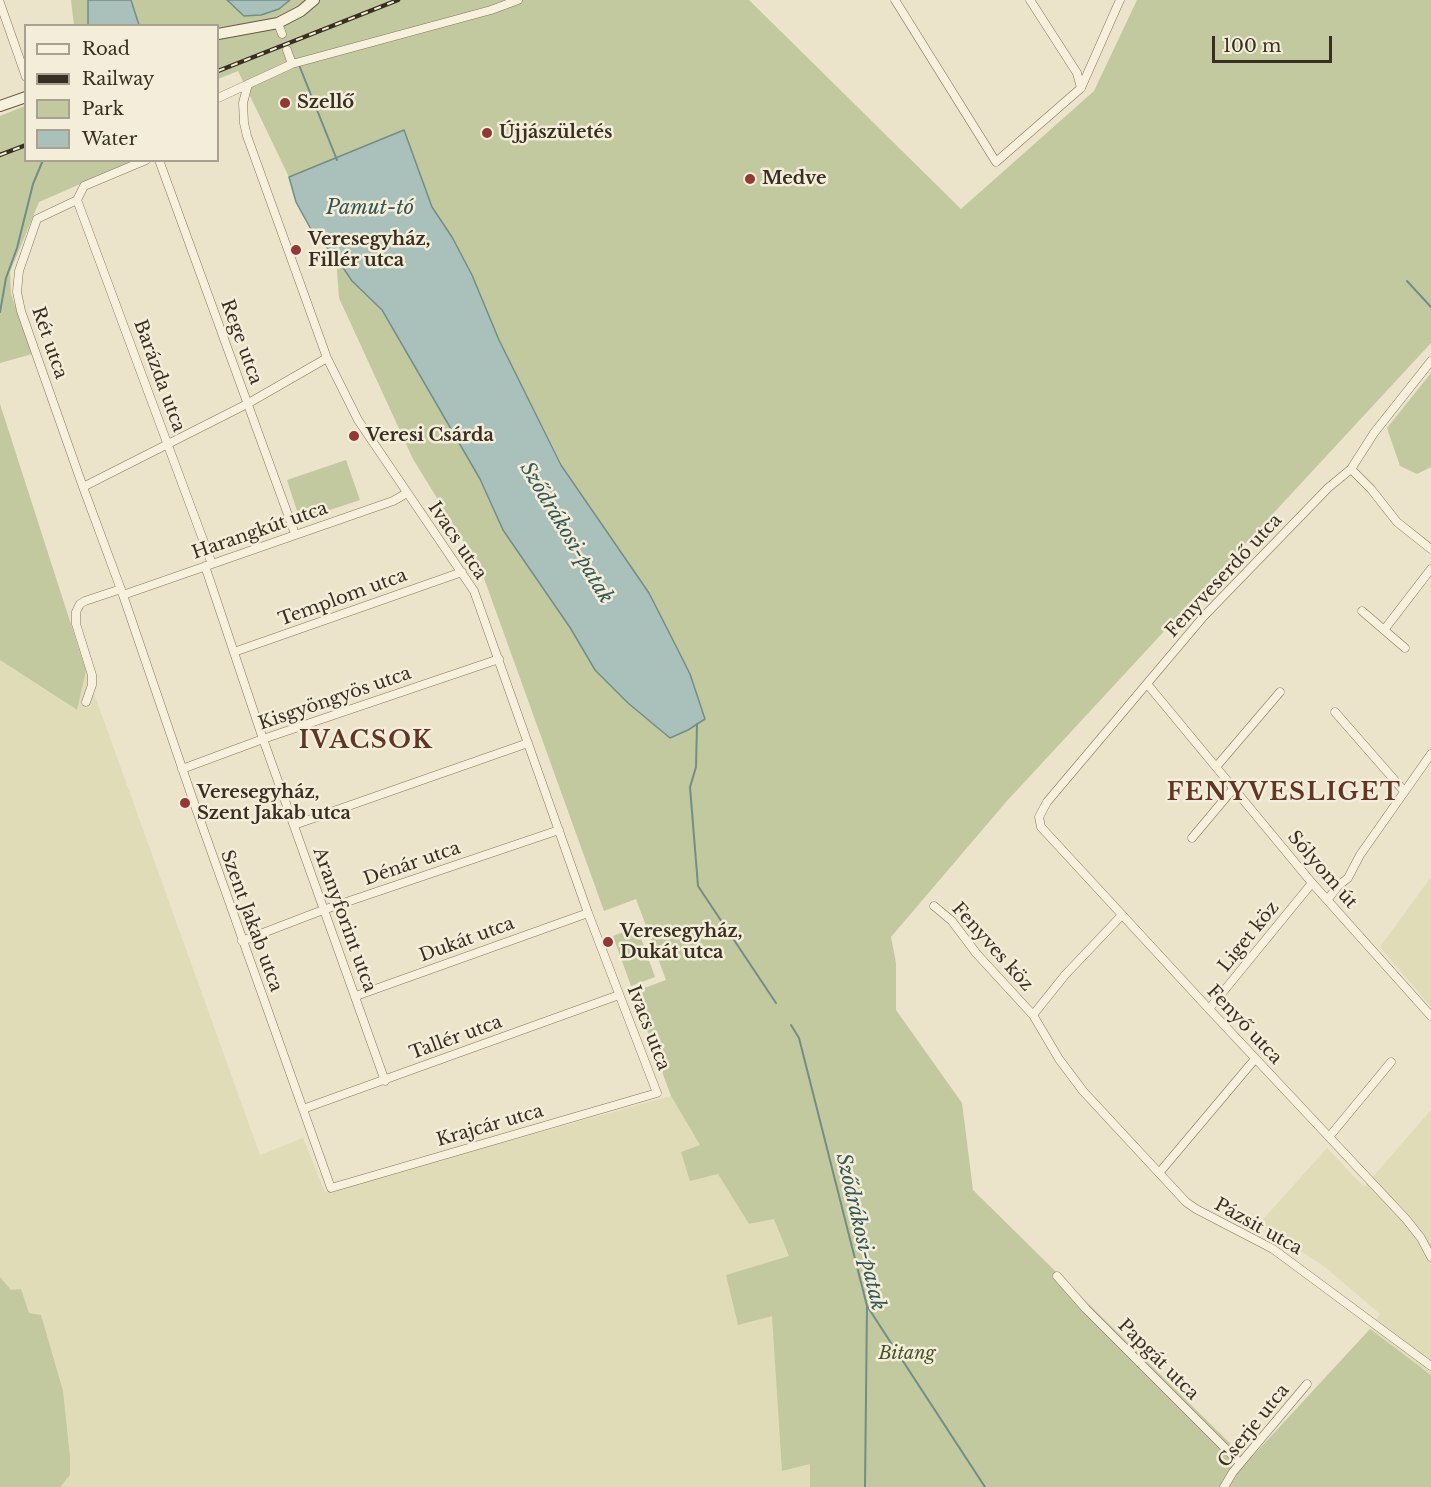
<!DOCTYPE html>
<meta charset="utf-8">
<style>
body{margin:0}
#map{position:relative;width:1431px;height:1487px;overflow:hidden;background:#ebe3ca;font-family:"Libre Baskerville",serif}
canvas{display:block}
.legend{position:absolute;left:24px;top:24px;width:195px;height:138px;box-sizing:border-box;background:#f3edd9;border:2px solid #a9a190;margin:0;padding:8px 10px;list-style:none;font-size:18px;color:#392e22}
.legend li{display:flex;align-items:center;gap:12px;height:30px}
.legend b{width:30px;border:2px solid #a9a190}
.scale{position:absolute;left:1212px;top:36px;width:120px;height:27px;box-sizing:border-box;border:3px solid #392e22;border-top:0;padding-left:8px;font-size:18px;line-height:21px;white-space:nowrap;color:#392e22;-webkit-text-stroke:4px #f3edd9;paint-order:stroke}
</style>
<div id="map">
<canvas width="1431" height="1487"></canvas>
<ul class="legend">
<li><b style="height:8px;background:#f7f0dd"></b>Road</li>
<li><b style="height:8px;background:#392e22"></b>Railway</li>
<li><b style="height:16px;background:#c2c99e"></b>Park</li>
<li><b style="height:16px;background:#aac0bb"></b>Water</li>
</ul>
<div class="scale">100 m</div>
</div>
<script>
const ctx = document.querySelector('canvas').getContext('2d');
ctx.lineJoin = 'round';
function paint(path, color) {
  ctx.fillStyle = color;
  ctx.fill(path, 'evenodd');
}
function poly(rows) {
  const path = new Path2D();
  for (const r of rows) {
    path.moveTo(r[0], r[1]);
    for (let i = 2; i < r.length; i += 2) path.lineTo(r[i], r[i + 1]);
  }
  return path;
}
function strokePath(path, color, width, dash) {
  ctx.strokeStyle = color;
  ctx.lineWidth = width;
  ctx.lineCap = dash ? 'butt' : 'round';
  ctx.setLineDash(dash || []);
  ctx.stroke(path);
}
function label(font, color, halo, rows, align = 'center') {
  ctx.font = font + ' "Libre Baskerville",serif';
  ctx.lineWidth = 5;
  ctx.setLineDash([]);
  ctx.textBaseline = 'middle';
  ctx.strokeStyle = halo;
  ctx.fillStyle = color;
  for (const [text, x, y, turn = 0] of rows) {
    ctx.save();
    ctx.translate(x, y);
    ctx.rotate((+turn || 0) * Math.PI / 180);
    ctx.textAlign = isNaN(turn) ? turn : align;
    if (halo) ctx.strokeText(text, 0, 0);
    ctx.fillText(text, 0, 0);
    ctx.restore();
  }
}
paint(poly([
 [0,660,76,710,86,671,260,1155,303,1138,325,1192,671,1096,749,1224,833,1206,846,1487,0,1487],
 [1431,877,1431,1007,1380,947],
 [1431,1110,1431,1375,1370,1329,1380,1314,1325,1267,1259,1224,1327,1148,1364,1187]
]), '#e0dcb8');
paint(poly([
 [71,0,88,0,88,25,74,25],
 [131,0,227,0,244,16,261,15,279,9,290,0,749,0,961,209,1094,91,1137,0,1431,0,1431,343,1006,802,891,937,896,963,896,1010,962,1103,973,1190,1248,1461,1370,1329,1431,1375,1431,1487,810,1487,810,1464,782,1471,772,1316,738,1325,726,1275,789,1256,774,1219,749,1224,718,1174,690,1181,681,1152,700,1145,671,1096,633,992,666,980,636,899,604,911,481,570,413,459,339,298,336,257,352,281,381,310,480,479,503,530,571,629,595,670,628,703,670,738,635,573,562,465,499,340,472,275,452,237,432,207,404,131,289,177,238,71,218,79,218,26,139,25],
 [25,106,26,160,133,161,39,202,10,272,11,294,32,354,0,363,0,116],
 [1431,373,1431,467,1417,474,1400,466,1387,428],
 [0,404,86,671,77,710,0,660],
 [346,460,360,500,300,520,287,480],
 [637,927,655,977,631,986,613,936],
 [0,1277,11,1290,21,1289,29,1313,41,1315,63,1391,70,1457,70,1475,60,1487,0,1487]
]), '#c2c99e');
const water = poly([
 [88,0,131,0,139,25,88,25,88,0],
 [227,0,290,0,279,9,261,15,244,16,227,0],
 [404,130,432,207,452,237,472,275,499,340,561,465,649,593,678,650,690,674,705,719,688,730,670,738,628,703,595,670,571,629,503,530,480,479,382,310,352,281,336,257,313,233,296,202,289,177,404,130]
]);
paint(water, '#aac0bb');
strokePath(water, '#718e88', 1.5);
strokePath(poly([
 [299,65,337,160],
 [1407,281,1431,307],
 [0,312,6,278,17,248,33,184,43,160],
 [697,724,696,767,690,787,698,886,776,1003],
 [791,1025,799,1038,867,1306,865,1487],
 [867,1306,985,1487]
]), '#718e88', 2);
strokePath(poly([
 [282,34,287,50]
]), '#c7bfa8', 8, [8, 4]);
const street = poly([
 [895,0,996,162,1081,88,1120,0],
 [1030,0,1077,73,1081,88],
 [0,3,26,77],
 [278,23,282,34],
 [287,50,292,64],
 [218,98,292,64,491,10,518,0],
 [146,160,84,186,77,200,37,219,19,271,17,292,21,311,83,487,123,595,193,800,331,1188,657,1093,588,913,474,591,358,420,327,358,247,136,244,123,243,103,248,84],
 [159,160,295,534],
 [77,200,212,564],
 [1431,361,1374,433,1351,469,1328,488,1204,616,1047,802,1039,817,1041,827,1209,1009,1406,1219,1421,1238,1431,1257],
 [1351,469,1371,489,1397,522,1431,549],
 [83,487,247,404,327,358],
 [205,566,263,739,385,1081],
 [123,595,393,501,407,493],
 [1362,611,1405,648],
 [1384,630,1431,569],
 [234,652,462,572],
 [1148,685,1312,883,1431,1016],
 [86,702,92,685,92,675,76,624,76,612,80,604,85,601,121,589],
 [1335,712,1404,791],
 [1216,767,1280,692],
 [182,769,263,739,499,659],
 [294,825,528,743],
 [1192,838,1233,789],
 [1328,899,1338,886,1348,878,1360,855,1431,754],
 [934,906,952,921,976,953,1033,1015,1065,975,1122,915],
 [242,941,323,910,559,830],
 [356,996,588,913],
 [1209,1009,1312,883],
 [1033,1015,1059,1059,1083,1091,1186,1202,1196,1209,1273,1249,1431,1366],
 [303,1109,619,995],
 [1329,1137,1391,1062],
 [1159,1173,1255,1059],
 [1057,1276,1086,1309,1240,1463],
 [1224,1487,1233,1472,1307,1384]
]);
const secondary = poly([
 [218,34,278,23,301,11,314,0],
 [0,106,26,97]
]);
strokePath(street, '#877660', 9);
strokePath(secondary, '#695843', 12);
strokePath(street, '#f7f0dd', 8);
strokePath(secondary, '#f7f0dd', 10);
const rail = poly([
 [218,71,398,0],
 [0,155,26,145]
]);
strokePath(rail, '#392e22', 4.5);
strokePath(rail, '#f3edd9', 2, [7]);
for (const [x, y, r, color] of [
 [285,103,6,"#913935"],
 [487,133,6,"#913935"],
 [750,179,6,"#913935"],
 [296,250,6,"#913935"],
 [354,436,6,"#913935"],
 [185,803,6,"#913935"],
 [608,942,6,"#913935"]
]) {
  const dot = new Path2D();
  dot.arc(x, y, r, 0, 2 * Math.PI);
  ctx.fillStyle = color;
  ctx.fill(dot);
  strokePath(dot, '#f3edd9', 2);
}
label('bold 18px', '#392e22', '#f3edd9', [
 ["Szellő",297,103],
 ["Újjászületés",499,133],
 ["Medve",762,179],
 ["Veresegyház,",308,240],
 ["Fillér utca",308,261],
 ["Veresi Csárda",366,436],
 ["Veresegyház,",197,793],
 ["Szent Jakab utca",197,814],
 ["Veresegyház,",620,932],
 ["Dukát utca",620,953]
], 'left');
label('18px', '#392e22', '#f3edd9', [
 ["Rege utca",241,342,70],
 ["Rét utca",49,343,71],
 ["Barázda utca",159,376,70],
 ["Harangkút utca",260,531,-19],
 ["Ivacs utca",457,541,56],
 ["Fenyveserdő utca",1224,576,-47],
 ["Templom utca",343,598,-20],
 ["Kisgyöngyös utca",335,699,-19],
 ["Dénár utca",412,864,-19],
 ["Sólyom út",1322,870,49],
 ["Aranyforint utca",344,920,70],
 ["Szent Jakab utca",251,921,70],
 ["Liget köz",1249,937,-51],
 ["Dukát utca",467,940,-20],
 ["Fenyves köz",992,947,48],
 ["Fenyő utca",1244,1025,47],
 ["Ivacs utca",648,1028,69],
 ["Tallér utca",456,1038,-20],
 ["Krajcár utca",490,1126,-16],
 ["Pázsit utca",1258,1227,29],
 ["Papgát utca",1158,1360,45],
 ["Cserje utca",1254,1426,-51]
]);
label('italic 18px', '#47532a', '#f3edd9', [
 ["Bitang",907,1354]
]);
label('italic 20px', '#335756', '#f3edd9', [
 ["Pamut-tó",370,208],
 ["Sződrákosi-patak",566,533,59],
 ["Sződrákosi-patak",860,1232,77]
]);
ctx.letterSpacing = '1.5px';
label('bold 24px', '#623525', '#f3edd9', [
 ["IVACSOK",366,741],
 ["FENYVESLIGET",1284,793]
]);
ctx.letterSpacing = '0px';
</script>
